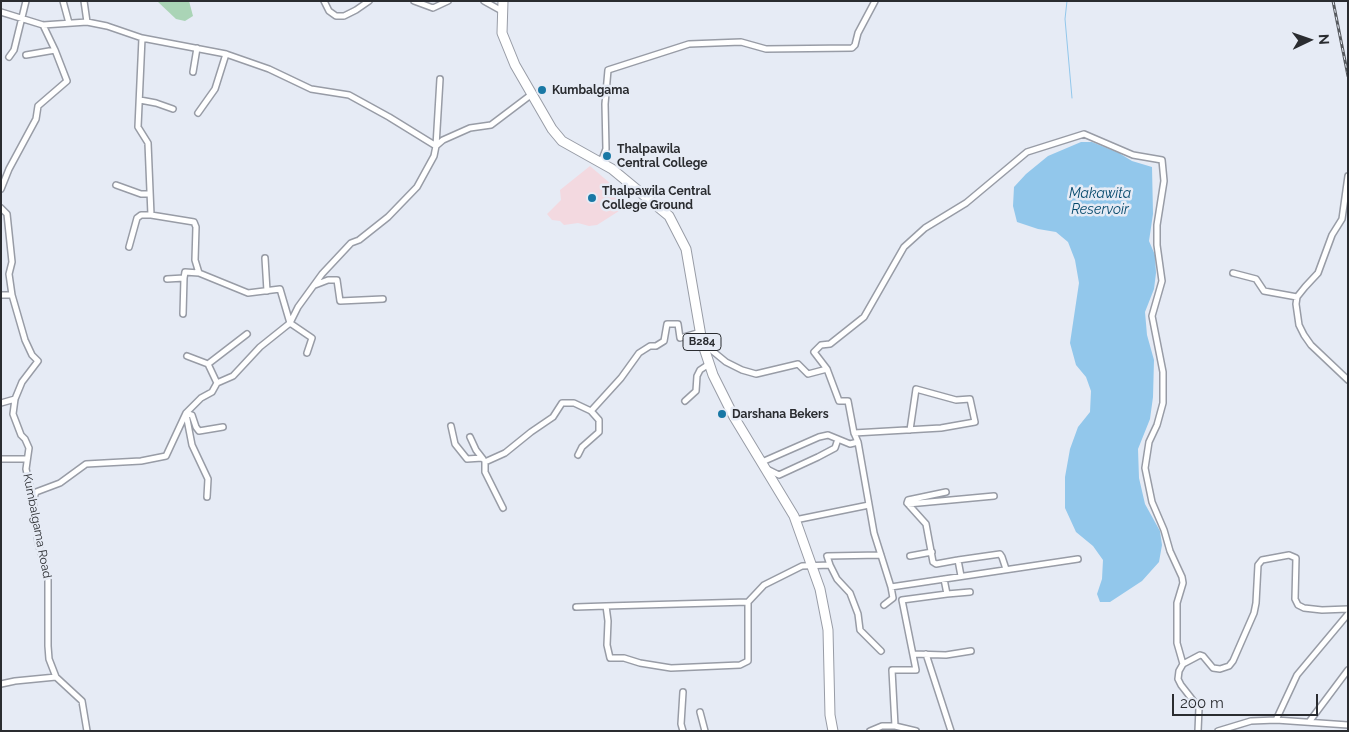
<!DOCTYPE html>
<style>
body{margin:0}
#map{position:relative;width:1349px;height:732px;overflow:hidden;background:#e6ebf5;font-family:Raleway,sans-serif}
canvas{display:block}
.frame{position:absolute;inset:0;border:2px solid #2a2c30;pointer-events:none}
.north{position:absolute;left:1284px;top:15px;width:50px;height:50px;-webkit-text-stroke:4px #e6ebf5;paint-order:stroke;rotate:87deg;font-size:14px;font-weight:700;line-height:20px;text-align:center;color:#2a2c30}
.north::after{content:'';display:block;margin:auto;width:18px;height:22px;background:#2a2c30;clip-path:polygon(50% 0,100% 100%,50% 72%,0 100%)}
.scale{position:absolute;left:1172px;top:694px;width:146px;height:22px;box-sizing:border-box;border:2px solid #2a2c30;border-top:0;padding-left:6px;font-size:15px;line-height:18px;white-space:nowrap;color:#2a2c30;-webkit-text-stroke:4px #e6ebf5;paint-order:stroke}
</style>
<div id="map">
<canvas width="1349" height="732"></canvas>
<div class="frame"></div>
<div class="north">N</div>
<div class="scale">200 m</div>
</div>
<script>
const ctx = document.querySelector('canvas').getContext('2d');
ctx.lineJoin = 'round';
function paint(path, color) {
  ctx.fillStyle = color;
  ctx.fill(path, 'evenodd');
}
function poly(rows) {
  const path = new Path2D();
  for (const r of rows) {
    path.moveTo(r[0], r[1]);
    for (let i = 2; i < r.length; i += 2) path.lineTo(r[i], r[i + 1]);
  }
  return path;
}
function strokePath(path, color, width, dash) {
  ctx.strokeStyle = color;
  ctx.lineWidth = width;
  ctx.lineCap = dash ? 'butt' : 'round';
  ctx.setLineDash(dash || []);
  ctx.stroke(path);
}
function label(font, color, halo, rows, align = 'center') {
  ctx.font = font + ' Raleway,sans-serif';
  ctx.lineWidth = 5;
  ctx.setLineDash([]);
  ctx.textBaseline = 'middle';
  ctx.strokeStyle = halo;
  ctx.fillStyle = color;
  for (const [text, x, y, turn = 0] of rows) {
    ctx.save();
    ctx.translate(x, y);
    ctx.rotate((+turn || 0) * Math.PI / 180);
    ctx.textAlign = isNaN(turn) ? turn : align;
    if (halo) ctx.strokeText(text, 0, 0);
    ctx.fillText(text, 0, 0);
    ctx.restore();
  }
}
paint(poly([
 [590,166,625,196,619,211,597,225,589,226,578,223,564,225,560,221,552,220,547,214,561,200,560,190]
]), '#f3d9e0');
paint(poly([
 [157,1,189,1,193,16,185,21,176,19]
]), '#aad4b6');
paint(poly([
 [1081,142,1092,142,1119,153,1132,161,1152,167,1153,214,1149,241,1155,255,1156,273,1154,289,1145,312,1147,335,1154,360,1153,397,1150,419,1138,449,1139,478,1145,504,1160,531,1162,545,1159,562,1142,581,1110,602,1100,602,1097,594,1102,579,1103,560,1093,546,1076,532,1065,508,1065,477,1070,449,1078,427,1090,412,1091,391,1086,377,1076,365,1070,343,1079,283,1075,260,1068,242,1056,232,1038,229,1017,222,1013,206,1014,187,1026,174,1048,156]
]), '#92c7eb');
strokePath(poly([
 [1067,1,1065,19,1072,98]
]), '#92c7eb', 1);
const minor = poly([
 [63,1,69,23],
 [84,1,87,22],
 [324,1,329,11,336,16,344,16,356,10,369,1],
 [414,1,433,8,448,1],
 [484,1,502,11],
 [1,12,43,25,87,22,107,26,142,38,226,54,269,69,311,89,349,95,389,117,436,146],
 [142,38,138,127,148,143,151,215,194,222,196,227,195,260,199,273,248,293,280,289,290,323,312,338,307,353],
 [26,55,55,50],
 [9,57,14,50,26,1],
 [193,72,197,48],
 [140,100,156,103,173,109],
 [198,113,215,89,226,54],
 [436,146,440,79],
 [601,162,606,149,605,104,608,70,689,44,741,42,766,49,852,48,855,45,858,33,875,1],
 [1348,176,1342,219,1332,235,1318,273,1305,287,1297,297,1296,304,1299,325,1304,335,1311,345,1348,380],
 [116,185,141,194,150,194],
 [1,189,9,169,36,119,38,106,67,81,55,50,43,25],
 [1,208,7,214,12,262,9,274,12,295,25,340,32,355,38,361,22,382,15,399,13,414,21,435,25,439,29,448,26,469,33,500,38,542,48,580,48,646,49,659,56,677,82,701,87,731],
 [129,247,137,218,141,215,151,215],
 [265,258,267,291],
 [1233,273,1256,279,1264,291,1297,297],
 [167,279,184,278,185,272,199,273],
 [315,285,328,280,337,280,340,301,383,299],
 [1,295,12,295],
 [183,314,184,278],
 [704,344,726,362,742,370,756,374,798,364,808,374,827,369,839,401,848,401,854,433,858,442,850,444,828,435,819,437,762,462],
 [187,356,208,364,217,383],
 [208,364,247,334],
 [827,369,814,352,821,345,830,344,864,317,904,247,925,228,966,203,1027,152,1084,134,1133,155,1162,160,1164,181,1157,225,1157,245,1162,281,1152,316,1163,372,1163,403,1157,425,1149,442,1145,468,1152,502,1164,530,1170,551,1182,577,1183,583,1177,603,1177,643,1183,664],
 [685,401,696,391,697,376,700,370,709,364],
 [1,403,15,399],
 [186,413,192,415,196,427,199,431,223,427],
 [186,414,192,445,208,479,207,497],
 [451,426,455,444,467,459,482,458],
 [854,433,941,428,975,422,970,399,956,400,916,389,910,430],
 [470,437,476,450,483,459],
 [858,442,874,533,891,587,1078,559],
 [578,455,582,447,599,432,599,420,591,411],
 [1,459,27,459],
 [767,469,779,475,818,457,835,448,838,439],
 [33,500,36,492,60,483,86,464,141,461,166,456,186,413,201,398,212,392,217,383,233,376,260,347,290,323,298,307,322,274,351,243,359,240,388,217,417,187,434,156,436,146,443,140,470,128,491,125,532,94],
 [908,504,926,524,933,562,936,564,958,560],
 [908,504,994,496],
 [908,504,907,503,908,500,946,492],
 [503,508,485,472,485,462,505,453,531,432,553,417,562,403,574,403,591,411,621,378,639,353,650,346,656,346,664,341,667,324,678,324,680,338,701,332],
 [795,520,869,505],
 [910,556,932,552],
 [830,565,837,579,850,593,858,614,860,630,881,651],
 [961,576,958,560,1000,554,1002,557,1006,569],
 [944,579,947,594,970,592],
 [748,602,606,606,608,621,607,645,610,658,624,658,640,663,671,668,740,665,748,661,748,602,764,585,802,566,830,565,827,556,881,555],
 [884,605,893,598,891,587],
 [576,607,606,606],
 [913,654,946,655,971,651],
 [926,654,951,731],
 [1,684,15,681,56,677],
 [683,692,681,724,683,731],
 [700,712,705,731],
 [1276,720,1297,675,1348,614],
 [1309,722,1348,670],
 [895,726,916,731],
 [870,731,882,726,895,726,892,670,916,670,902,600,947,594],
 [1198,731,1199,708,1181,685,1178,679,1179,671,1183,664,1200,655,1203,656,1213,668,1220,669,1229,666,1233,661,1254,613,1256,603,1258,565,1262,560,1289,555,1296,558,1295,599,1298,605,1304,608,1322,610,1348,609],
 [1218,731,1251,721,1276,720,1348,725]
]);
const primary = poly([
 [503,1,502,33,515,65,552,129,562,141,612,169,669,216,686,249,702,342,713,375,734,417,794,516,820,589,828,630,830,715,833,731]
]);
strokePath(minor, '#989ca6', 8);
strokePath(primary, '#989ca6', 11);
strokePath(minor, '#fff', 5);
strokePath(primary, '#fff', 9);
const rail = poly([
 [1333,1,1348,76]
]);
strokePath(rail, '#575a5f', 3);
strokePath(rail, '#e6ebf5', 1, [4]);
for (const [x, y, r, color] of [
 [542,90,5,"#1978a5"],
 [607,156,5,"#1978a5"],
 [592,198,5,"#1978a5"],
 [722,414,5,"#1978a5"]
]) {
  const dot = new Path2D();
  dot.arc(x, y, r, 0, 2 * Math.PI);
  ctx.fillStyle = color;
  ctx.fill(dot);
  strokePath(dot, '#e6ebf5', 2);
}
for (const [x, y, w] of [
 [702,342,38]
]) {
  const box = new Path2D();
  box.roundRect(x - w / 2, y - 8.5, w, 17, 4);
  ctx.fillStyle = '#e6ebf5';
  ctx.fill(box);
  strokePath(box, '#2a2c30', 1);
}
label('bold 11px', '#2a2c30', null, [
 ["B284",702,342]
]);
label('bold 12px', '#2a2c30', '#e6ebf5', [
 ["Kumbalgama",552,90],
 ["Thalpawila",617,149],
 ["Central College",617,163],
 ["Thalpawila Central",602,191],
 ["College Ground",602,205],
 ["Darshana Bekers",732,414]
], 'left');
label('12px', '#2a2c30', '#e6ebf5', [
 ["Kumbalgama Road",37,526,79]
]);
label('italic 14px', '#05496c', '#e6ebf5', [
 ["Makawita",1100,194],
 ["Reservoir",1100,210]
]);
</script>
